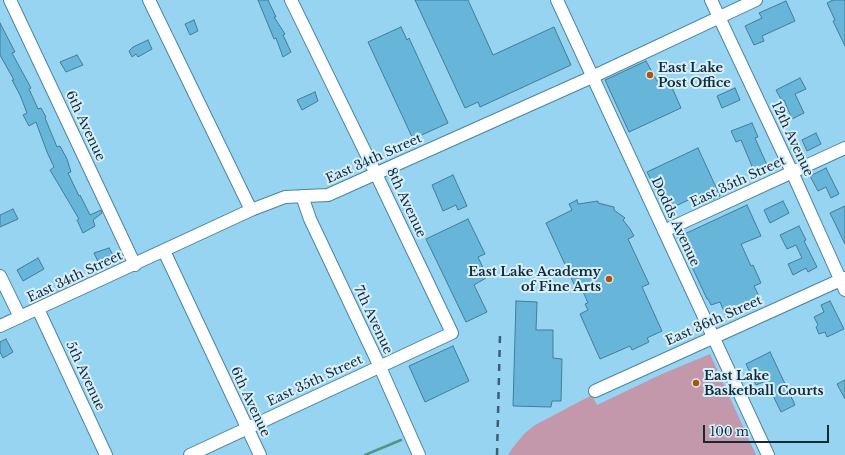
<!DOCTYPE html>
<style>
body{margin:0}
#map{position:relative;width:845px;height:455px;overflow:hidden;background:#96d4f2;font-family:"Libre Baskerville",serif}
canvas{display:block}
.scale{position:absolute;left:703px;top:425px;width:126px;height:18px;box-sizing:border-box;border:2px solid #122b37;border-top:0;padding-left:5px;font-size:12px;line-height:14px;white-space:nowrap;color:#122b37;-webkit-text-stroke:3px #d7effb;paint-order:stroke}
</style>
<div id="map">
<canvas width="845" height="455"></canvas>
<div class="scale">100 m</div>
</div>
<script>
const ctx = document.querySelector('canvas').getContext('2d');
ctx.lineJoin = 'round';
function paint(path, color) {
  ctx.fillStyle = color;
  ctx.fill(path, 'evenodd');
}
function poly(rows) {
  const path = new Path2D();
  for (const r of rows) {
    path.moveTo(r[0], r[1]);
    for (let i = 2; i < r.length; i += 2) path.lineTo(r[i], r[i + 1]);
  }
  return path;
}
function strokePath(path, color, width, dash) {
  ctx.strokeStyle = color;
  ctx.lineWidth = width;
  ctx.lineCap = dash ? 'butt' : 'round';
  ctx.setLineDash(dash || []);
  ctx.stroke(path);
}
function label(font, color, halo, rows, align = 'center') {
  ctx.font = font + ' "Libre Baskerville",serif';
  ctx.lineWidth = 4;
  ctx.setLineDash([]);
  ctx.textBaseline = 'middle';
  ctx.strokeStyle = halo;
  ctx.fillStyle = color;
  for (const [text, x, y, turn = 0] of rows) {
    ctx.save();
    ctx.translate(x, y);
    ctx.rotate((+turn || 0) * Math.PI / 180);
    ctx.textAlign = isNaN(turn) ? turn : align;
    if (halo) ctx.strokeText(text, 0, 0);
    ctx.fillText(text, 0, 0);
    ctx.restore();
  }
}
paint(poly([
 [710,354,756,455,508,455,514,446,525,433,535,425,592,395,597,405,662,374]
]), '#c498ab');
strokePath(poly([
 [365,455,401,440]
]), '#529585', 2.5);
const building = poly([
 [258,0,268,0,276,17,274,17,285,34,283,35,291,52,283,57,276,38,274,39,258,0],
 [415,0,468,0,493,55,554,27,571,65,480,107,478,102,465,108,415,0],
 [833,0,845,0,845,46,833,21,835,20,827,3,833,0],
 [786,1,795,21,762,36,764,41,754,45,745,26,762,18,759,13,786,1],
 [194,20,198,31,190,35,185,24,194,20],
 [0,23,15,52,12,53,31,88,29,89,38,109,41,108,46,117,45,118,57,147,60,146,67,159,71,172,68,173,79,196,80,195,90,215,101,210,102,213,93,220,95,226,83,233,77,220,79,219,50,170,54,167,47,152,36,122,29,126,23,115,27,113,20,95,12,80,14,80,0,55,0,23],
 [401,27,407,40,409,38,448,123,413,139,368,42,401,27],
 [148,40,152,49,138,57,136,54,132,57,129,51,133,47,148,40],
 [77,55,83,65,66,72,60,62,77,55],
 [646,61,657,81,667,76,681,108,629,132,605,80,646,61],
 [800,78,806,89,795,94,804,113,792,119,784,100,782,101,776,90,800,78],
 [735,88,740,100,722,108,717,96,735,88],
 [315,92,318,101,302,110,297,100,315,92],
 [752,123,758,137,755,138,767,165,754,171,741,140,736,142,731,131,752,123],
 [816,133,821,144,807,151,802,140,816,133],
 [698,148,720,196,699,206,695,197,667,210,647,172,698,148],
 [826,168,839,194,831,198,826,187,818,191,810,176,826,168],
 [453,175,467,206,458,210,456,205,443,211,432,185,453,175],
 [577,200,578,204,598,201,598,203,614,207,614,210,625,218,623,220,630,229,634,236,628,239,649,284,642,287,662,331,647,338,649,342,632,350,630,346,600,359,580,314,588,310,585,304,588,303,581,287,574,284,546,223,572,210,569,204,577,200],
 [783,201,789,213,770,223,764,210,783,201],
 [747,205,761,236,741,244,751,266,753,265,761,283,754,286,761,300,726,316,720,302,711,305,708,299,707,299,678,237,747,205],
 [845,206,845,244,830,213,845,206],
 [13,209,18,219,0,227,0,215,13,209],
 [468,219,485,254,478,257,485,272,486,278,474,285,487,312,466,322,426,239,468,219],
 [799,226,806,240,804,241,817,267,808,272,806,268,793,275,788,264,802,258,796,245,787,249,780,235,799,226],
 [109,248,116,260,109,265,108,261,99,264,94,253,109,248],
 [38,258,44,269,23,281,17,270,38,258],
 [516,301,537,302,536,330,553,330,553,358,562,359,561,401,552,401,551,407,513,406,516,301],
 [830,301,844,329,827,337,825,332,819,334,816,327,818,325,814,317,824,312,821,305,830,301],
 [6,339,13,352,3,358,0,352,0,342,6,339],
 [453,346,469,381,425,402,409,366,453,346],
 [770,352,795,405,781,412,766,381,756,385,746,364,770,352],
 [845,380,845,399,837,384,845,380]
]);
paint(building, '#68b5da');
strokePath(building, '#417d99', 1);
const minor = poly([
 [10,0,135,265],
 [149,0,251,210],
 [557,0,768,455],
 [711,0,792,172,845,290],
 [302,196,310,219,380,367,419,455],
 [664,231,845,148],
 [164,251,260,455],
 [0,276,20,317],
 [38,309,106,455],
 [0,326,251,210,285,197,328,195,592,77,756,0],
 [595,391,845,278],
 [190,455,452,333,376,174,291,0]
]);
strokePath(minor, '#4a85a2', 14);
strokePath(minor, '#fff', 12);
strokePath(poly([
 [497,455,500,335]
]), '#3c6072', 2.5, [7, 7]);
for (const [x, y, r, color] of [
 [650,75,4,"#b25301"],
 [609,279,4,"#b25301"],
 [696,383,4,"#b25301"]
]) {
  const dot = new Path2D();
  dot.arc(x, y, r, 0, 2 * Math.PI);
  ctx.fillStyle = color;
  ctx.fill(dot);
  strokePath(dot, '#d7effb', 1.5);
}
label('bold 13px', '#122b37', '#d7effb', [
 ["East Lake",658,68],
 ["Post Office",658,83],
 ["East Lake Academy",601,272,"right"],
 ["of Fine Arts",601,287,"right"],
 ["East Lake",704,376],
 ["Basketball Courts",704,391]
], 'left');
label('13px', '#122b37', '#d7effb', [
 ["6th Avenue",85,126,65],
 ["12th Avenue",792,139,65],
 ["East 34th Street",374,159,-24],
 ["East 35th Street",738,182,-25],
 ["8th Avenue",406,203,65],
 ["Dodds Avenue",675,222,65],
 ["East 34th Street",75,277,-25],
 ["7th Avenue",373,320,65],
 ["East 36th Street",714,321,-24],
 ["5th Avenue",85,376,65],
 ["East 35th Street",315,381,-25],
 ["6th Avenue",250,402,65]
]);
</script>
